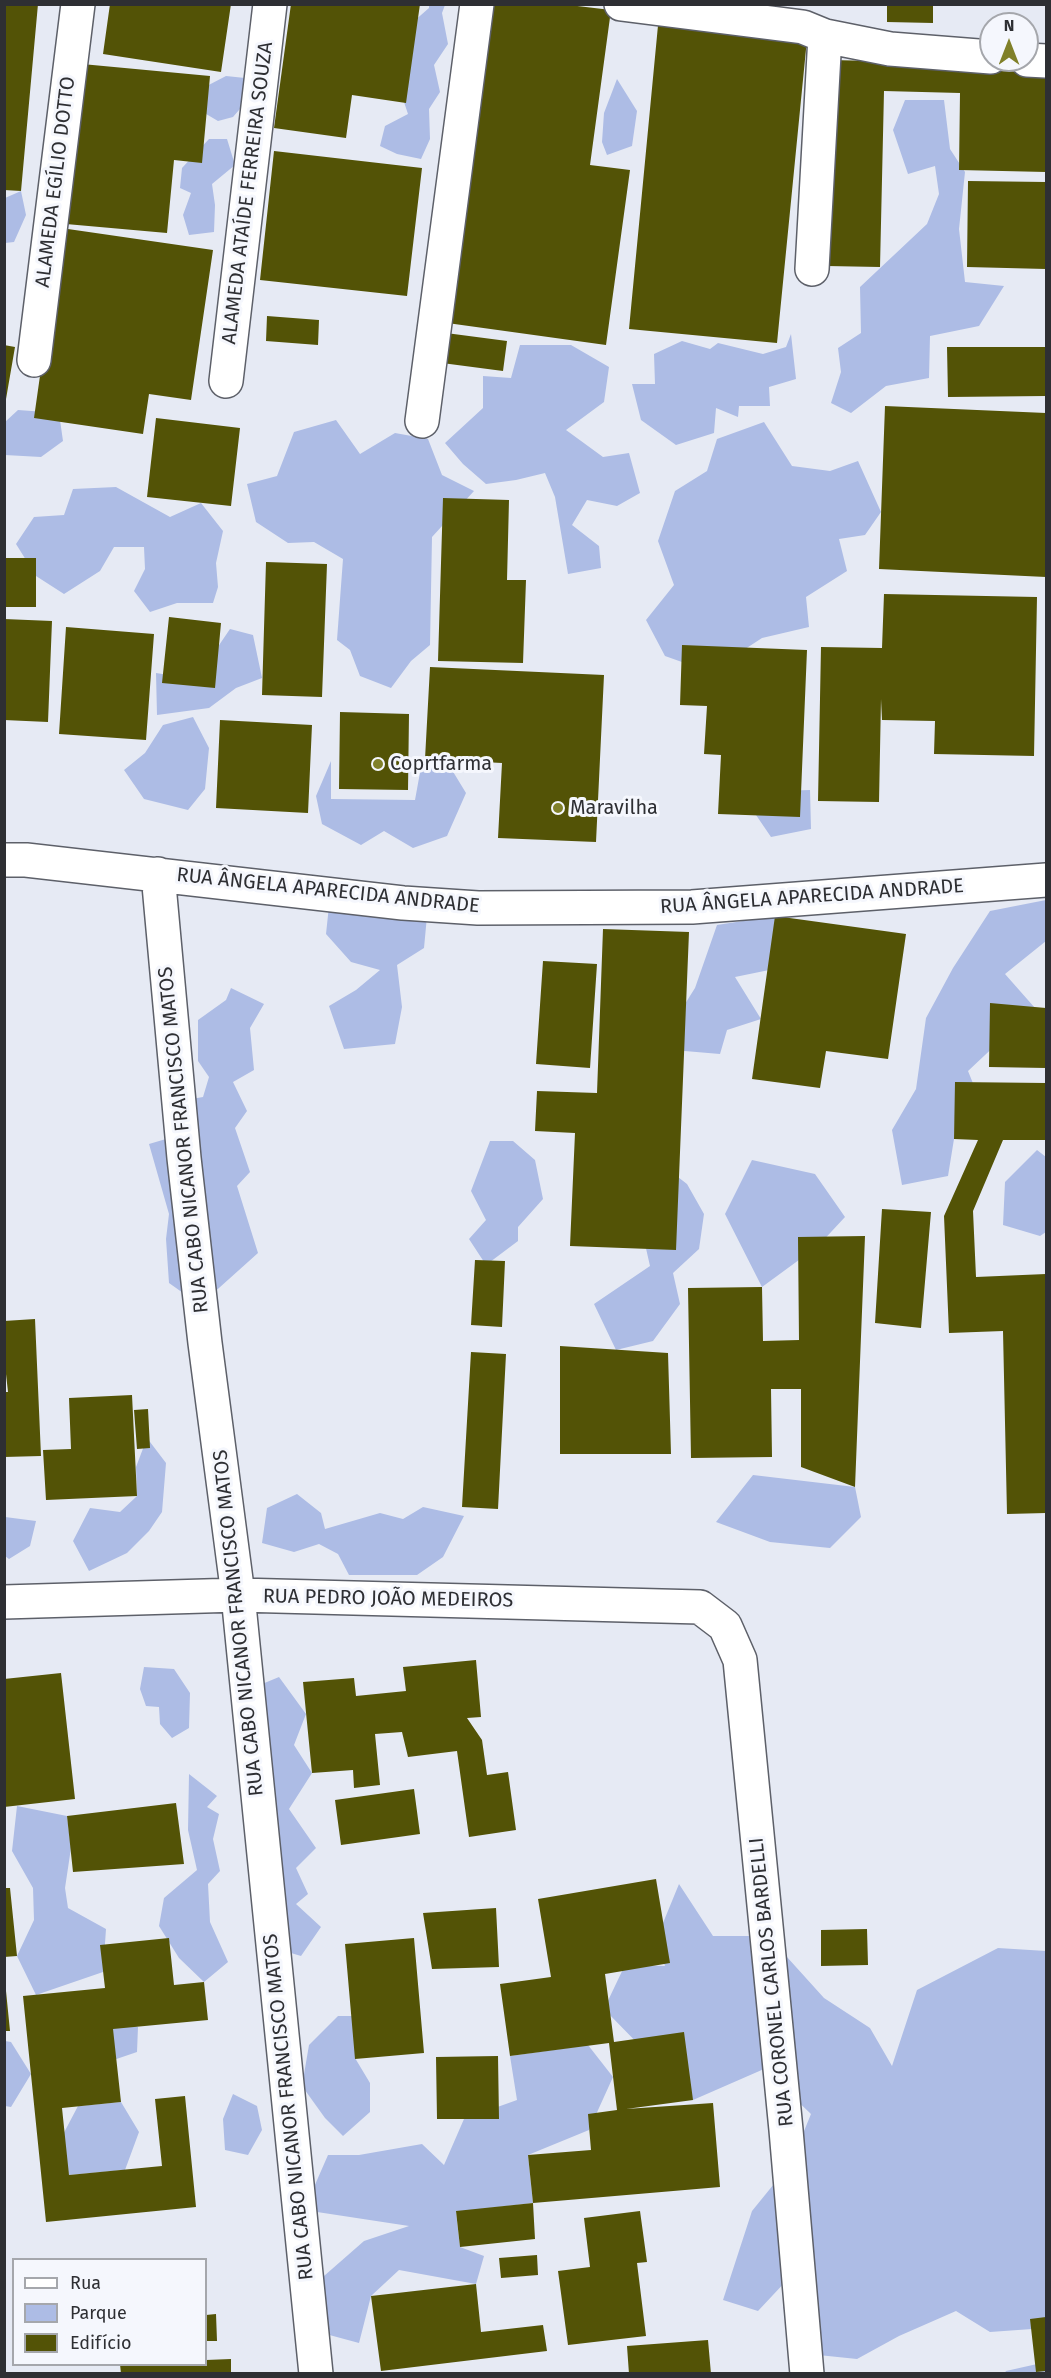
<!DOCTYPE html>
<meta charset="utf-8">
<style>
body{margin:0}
#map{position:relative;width:1051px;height:2378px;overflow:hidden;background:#e6eaf4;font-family:"Fira Sans",sans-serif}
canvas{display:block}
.frame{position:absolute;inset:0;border:6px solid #2e2f33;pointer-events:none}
.legend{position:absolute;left:12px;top:2258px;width:195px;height:108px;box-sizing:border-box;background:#f5f7fd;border:2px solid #a5a7ac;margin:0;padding:8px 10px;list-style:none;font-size:18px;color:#2e2f33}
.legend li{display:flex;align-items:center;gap:12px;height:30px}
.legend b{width:30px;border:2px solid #a5a7ac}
.north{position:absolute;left:979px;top:12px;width:60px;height:60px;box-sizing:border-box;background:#f5f7fd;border:2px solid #a5a7ac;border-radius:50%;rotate:0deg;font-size:16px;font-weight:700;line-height:24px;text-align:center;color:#2e2f33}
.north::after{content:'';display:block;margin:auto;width:21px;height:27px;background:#808029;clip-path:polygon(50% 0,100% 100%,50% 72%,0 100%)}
</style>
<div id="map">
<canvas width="1051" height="2378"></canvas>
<div class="frame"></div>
<ul class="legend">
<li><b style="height:8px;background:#fff"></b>Rua</li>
<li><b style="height:16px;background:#adbce5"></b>Parque</li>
<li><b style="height:16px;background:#535306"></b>Edifício</li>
</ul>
<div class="north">N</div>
</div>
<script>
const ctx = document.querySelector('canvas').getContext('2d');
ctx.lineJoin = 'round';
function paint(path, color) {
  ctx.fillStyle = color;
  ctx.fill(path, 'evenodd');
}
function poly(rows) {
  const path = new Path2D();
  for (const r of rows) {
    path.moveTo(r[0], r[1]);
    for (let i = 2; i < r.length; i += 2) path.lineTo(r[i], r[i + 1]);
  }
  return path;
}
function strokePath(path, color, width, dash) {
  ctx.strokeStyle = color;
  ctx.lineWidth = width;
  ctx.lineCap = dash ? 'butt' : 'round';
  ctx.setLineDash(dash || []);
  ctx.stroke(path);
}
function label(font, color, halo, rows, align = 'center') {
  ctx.font = font + ' "Fira Sans",sans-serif';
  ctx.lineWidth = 6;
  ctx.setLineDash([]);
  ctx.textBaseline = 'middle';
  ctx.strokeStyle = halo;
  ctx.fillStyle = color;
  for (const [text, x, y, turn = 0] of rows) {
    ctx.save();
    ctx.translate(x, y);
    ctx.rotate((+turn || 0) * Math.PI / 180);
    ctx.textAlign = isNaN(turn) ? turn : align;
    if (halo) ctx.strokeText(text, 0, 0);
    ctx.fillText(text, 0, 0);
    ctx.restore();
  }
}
paint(poly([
 [429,5,445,5,442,13,448,44,434,65,440,92,429,109,430,139,421,159,397,154,380,146,385,126,408,114,400,90,413,22,429,8],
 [226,76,245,78,245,103,233,117,218,121,201,111,201,89],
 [617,79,637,111,632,146,607,155,602,142,604,113],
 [905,100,944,100,950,149,965,172,959,229,965,282,1004,286,979,326,930,336,929,378,886,386,851,413,831,403,841,372,838,348,861,333,860,287,927,224,939,194,935,166,908,174,893,130],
 [209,139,227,139,235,165,212,184,215,205,214,232,189,235,183,215,191,193,180,188,182,168],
 [21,191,26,215,14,242,5,243,5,198],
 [791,334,796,379,769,387,770,406,739,406,738,417,716,408,714,433,676,445,641,420,632,384,655,384,654,354,682,341,710,349,718,343,763,354,786,347],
 [520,345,571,345,609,367,604,402,566,430,603,457,629,453,640,493,617,506,587,500,572,525,599,546,601,568,568,574,555,497,545,473,516,480,486,484,463,464,445,443,483,408,483,376,511,378],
 [18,410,59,413,63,441,41,457,5,455,5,422],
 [336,420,360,454,395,433,428,439,442,475,474,491,432,537,430,645,411,661,391,688,360,676,350,650,337,640,343,559,314,542,288,543,256,522,247,484,277,476,294,432],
 [764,422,792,466,830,471,858,461,881,512,865,535,839,539,847,571,806,597,809,627,762,638,710,672,665,656,646,620,674,585,658,541,675,491,707,471,717,439],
 [116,487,170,517,201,503,223,531,216,563,218,587,213,603,177,603,150,612,134,591,145,569,144,547,114,547,100,571,64,594,36,576,16,544,34,517,64,515,73,489],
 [230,629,253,635,262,678,236,688,209,708,157,715,156,673,188,678,213,654],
 [193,717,209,748,205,789,188,810,144,799,124,770,145,753,163,725],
 [331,761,331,799,415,800,421,767,452,770,466,793,447,836,413,848,384,831,361,845,322,824,316,796],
 [810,790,811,829,771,837,756,815,779,791],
 [1046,900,1046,941,1005,974,1035,1008,968,1071,985,1113,955,1118,954,1139,948,1176,902,1185,892,1130,916,1089,926,1018,953,968,990,911],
 [329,906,427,916,424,948,397,965,402,1007,395,1044,344,1049,329,1006,356,990,380,970,351,962,326,934],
 [775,916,774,969,735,977,761,1019,727,1030,720,1054,661,1049,673,1023,695,988,717,925],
 [231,988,264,1004,250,1028,254,1070,233,1082,247,1111,235,1128,250,1172,237,1186,258,1253,200,1305,169,1283,166,1239,169,1214,149,1144,183,1134,180,1101,203,1097,209,1077,198,1061,198,1020,226,1000],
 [490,1141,513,1141,535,1160,543,1199,518,1227,518,1241,486,1265,469,1239,486,1220,471,1191],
 [1037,1150,1046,1157,1046,1232,1040,1236,1003,1225,1005,1182],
 [752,1160,815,1174,845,1217,818,1246,762,1287,725,1214],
 [665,1167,687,1184,704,1214,699,1249,673,1273,680,1304,653,1341,616,1350,594,1304,650,1266,640,1222],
 [147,1438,166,1463,162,1512,149,1531,127,1553,89,1571,73,1541,90,1508,120,1512,137,1496,136,1467],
 [753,1475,855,1487,861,1517,830,1548,770,1542,716,1522],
 [297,1494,321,1513,325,1529,380,1513,403,1519,423,1507,464,1516,443,1557,417,1575,349,1575,338,1554,319,1544,294,1552,262,1543,267,1508],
 [5,1517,36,1521,30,1546,9,1559,5,1556],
 [144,1667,174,1669,190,1693,189,1728,172,1738,160,1724,159,1707,146,1706,140,1689],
 [279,1677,306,1714,294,1745,312,1773,289,1809,316,1848,296,1868,308,1894,296,1904,321,1927,301,1956,261,1944,252,1845,276,1806,247,1790,238,1694],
 [189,1774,217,1796,207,1807,219,1814,213,1839,220,1871,208,1884,210,1922,228,1962,204,1982,179,1958,159,1926,164,1898,197,1870,188,1830],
 [17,1806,67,1816,71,1848,65,1888,68,1908,106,1929,103,1972,36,1995,17,1956,34,1920,33,1888,12,1851],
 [679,1884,713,1936,768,1936,824,1998,870,2028,892,2066,917,1990,998,1948,1046,1951,1046,2328,990,2332,956,2311,899,2336,857,2359,799,2353,783,2307,814,2288,802,2264,758,2311,723,2300,752,2211,791,2163,811,2114,764,2069,693,2100,604,2009,625,1965,665,1966,656,1940],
 [94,2010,138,2027,137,2052,90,2068],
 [338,2016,359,2016,355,2058,370,2083,370,2112,343,2136,325,2118,302,2086,309,2045],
 [5,2041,11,2042,31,2074,11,2107,5,2106],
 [588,2045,613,2077,589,2130,528,2155,533,2203,456,2212,460,2247,484,2256,476,2284,399,2270,371,2296,359,2343,311,2330,324,2276,364,2241,409,2226,304,2210,328,2155,359,2155,422,2144,444,2165,464,2119,517,2100,510,2056],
 [233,2094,257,2106,262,2130,248,2155,225,2150,223,2119],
 [121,2102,139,2132,125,2170,69,2175,58,2144,78,2106],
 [1046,2362,1046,2373,1004,2374,1006,2371]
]), '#adbce5');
paint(poly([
 [4,4,38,4,21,191,4,190],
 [110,4,231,4,221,72,103,54],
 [291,4,420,4,406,103,352,95,346,138,274,128],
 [887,4,933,4,933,23,887,22],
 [484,5,569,5,611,10,590,165,630,170,606,345,440,322],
 [659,15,808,29,777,343,629,329],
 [831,60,1046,65,1046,172,959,170,960,93,884,91,880,267,827,266],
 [82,64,210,76,202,163,174,160,167,233,66,224],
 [274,151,422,168,407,296,260,280],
 [968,181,1046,182,1046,269,967,267],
 [61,228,213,250,191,400,149,394,143,434,34,418],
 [267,316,319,320,318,345,266,341],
 [446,333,507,341,503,371,442,363],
 [4,345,15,347,6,399,4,399],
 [947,347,1046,347,1046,396,948,397],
 [885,406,1046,413,1046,577,879,569],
 [156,418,240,428,231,506,147,497],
 [443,498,509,500,507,580,526,580,523,663,438,661],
 [4,558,36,558,36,607,4,607],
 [266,562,327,564,322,697,262,695],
 [884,594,1037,597,1034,756,934,754,935,721,882,720,881,699,879,802,818,801,821,647,882,648],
 [169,617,221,623,215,688,162,683],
 [4,619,52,621,48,722,4,720],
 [66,627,154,634,146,740,59,734],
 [682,645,807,650,800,817,718,814,721,755,704,754,707,706,680,705],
 [430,667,604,675,596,842,498,838,502,763,425,759],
 [340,712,409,714,408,790,339,789],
 [220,720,312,725,308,813,216,808],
 [775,916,906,934,888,1059,826,1051,820,1088,752,1079],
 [603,929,689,932,676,1250,570,1246,575,1133,535,1131,537,1091,597,1093],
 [543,961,597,964,590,1068,536,1064],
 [990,1003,1046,1008,1046,1068,989,1067],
 [955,1082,1046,1083,1046,1140,1003,1140,973,1211,976,1277,1046,1274,1046,1513,1007,1514,1003,1331,949,1333,944,1216,978,1140,954,1139],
 [882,1209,931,1212,921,1328,875,1323],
 [865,1236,855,1487,801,1467,801,1389,771,1389,772,1457,691,1458,688,1288,762,1287,763,1341,799,1340,798,1237],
 [475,1260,505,1261,502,1327,471,1325],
 [35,1319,41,1456,4,1457,4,1392,8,1392,4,1356,4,1321],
 [560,1346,668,1353,671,1454,560,1454],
 [471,1352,506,1354,498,1509,462,1507],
 [132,1395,137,1496,46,1500,43,1450,71,1449,69,1398],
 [148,1409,150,1448,137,1449,134,1410],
 [476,1660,481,1717,467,1718,482,1740,487,1775,508,1772,516,1830,469,1837,457,1751,408,1757,402,1732,375,1734,380,1785,354,1788,353,1770,312,1773,303,1682,354,1678,356,1696,406,1691,403,1667],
 [61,1673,75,1799,4,1807,4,1679],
 [414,1789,420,1834,341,1845,335,1800],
 [176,1803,184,1864,73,1872,67,1816],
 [656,1879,670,1963,605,1974,614,2042,684,2032,693,2100,626,2109,713,2103,720,2187,533,2203,535,2239,460,2247,456,2211,533,2203,528,2155,591,2150,588,2114,617,2110,609,2043,510,2056,500,1984,551,1977,538,1899],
 [4,1888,10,1888,17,1956,4,1957],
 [496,1908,499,1967,432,1969,423,1913],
 [867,1929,868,1965,821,1966,821,1930],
 [169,1938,174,1985,204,1982,208,2020,113,2029,121,2102,62,2108,69,2175,162,2166,155,2099,185,2096,196,2207,46,2222,23,1996,105,1988,100,1945],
 [414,1938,424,2053,355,2059,345,1944],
 [6,1991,10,2031,4,2031,4,1992],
 [498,2056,499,2119,437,2119,436,2057],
 [640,2211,647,2262,637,2263,646,2336,568,2345,558,2271,590,2267,584,2218],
 [537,2255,538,2275,501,2278,499,2258],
 [476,2284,481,2332,543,2325,547,2351,381,2371,371,2296],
 [216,2314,217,2341,206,2341,206,2315],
 [1046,2317,1046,2371,1036,2372,1030,2319],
 [708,2340,711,2374,629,2374,627,2346],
 [231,2359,231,2374,121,2374,120,2364,206,2364,206,2360]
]), '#535306');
const minor = poly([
 [621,4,803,27,825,36,890,49,991,57],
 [1027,60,1046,61],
 [812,269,825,36],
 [34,360,78,4],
 [226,381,270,4],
 [422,421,477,4],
 [4,860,26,860,403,903,478,908,692,907,1046,880],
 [158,874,184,1158,205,1343,238,1595,316,2374],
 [4,1602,238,1595,700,1607,725,1626,740,1660,786,2130,807,2374]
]);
strokePath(minor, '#5d6069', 36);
strokePath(minor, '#fff', 33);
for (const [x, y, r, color] of [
 [378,764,6,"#808029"],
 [558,808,6,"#808029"]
]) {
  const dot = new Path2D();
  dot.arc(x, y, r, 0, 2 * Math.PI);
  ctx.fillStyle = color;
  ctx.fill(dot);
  strokePath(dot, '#f5f7fd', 2);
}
label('20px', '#2e2f33', '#f5f7fd', [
 ["ALAMEDA EGÍLIO DOTTO",56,182,-83],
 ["ALAMEDA ATAÍDE FERREIRA SOUZA",248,193,-83],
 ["RUA ÂNGELA APARECIDA ANDRADE",328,891,6],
 ["RUA ÂNGELA APARECIDA ANDRADE",812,897,-4],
 ["RUA CABO NICANOR FRANCISCO MATOS",184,1140,-96],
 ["RUA PEDRO JOÃO MEDEIROS",388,1599,1],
 ["RUA CABO NICANOR FRANCISCO MATOS",239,1623,-96],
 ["RUA CORONEL CARLOS BARDELLI",772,1982,-96],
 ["RUA CABO NICANOR FRANCISCO MATOS",289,2107,-96]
]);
label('20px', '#2e2f33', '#f5f7fd', [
 ["Coprtfarma",390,764],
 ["Maravilha",570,808]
], 'left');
</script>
